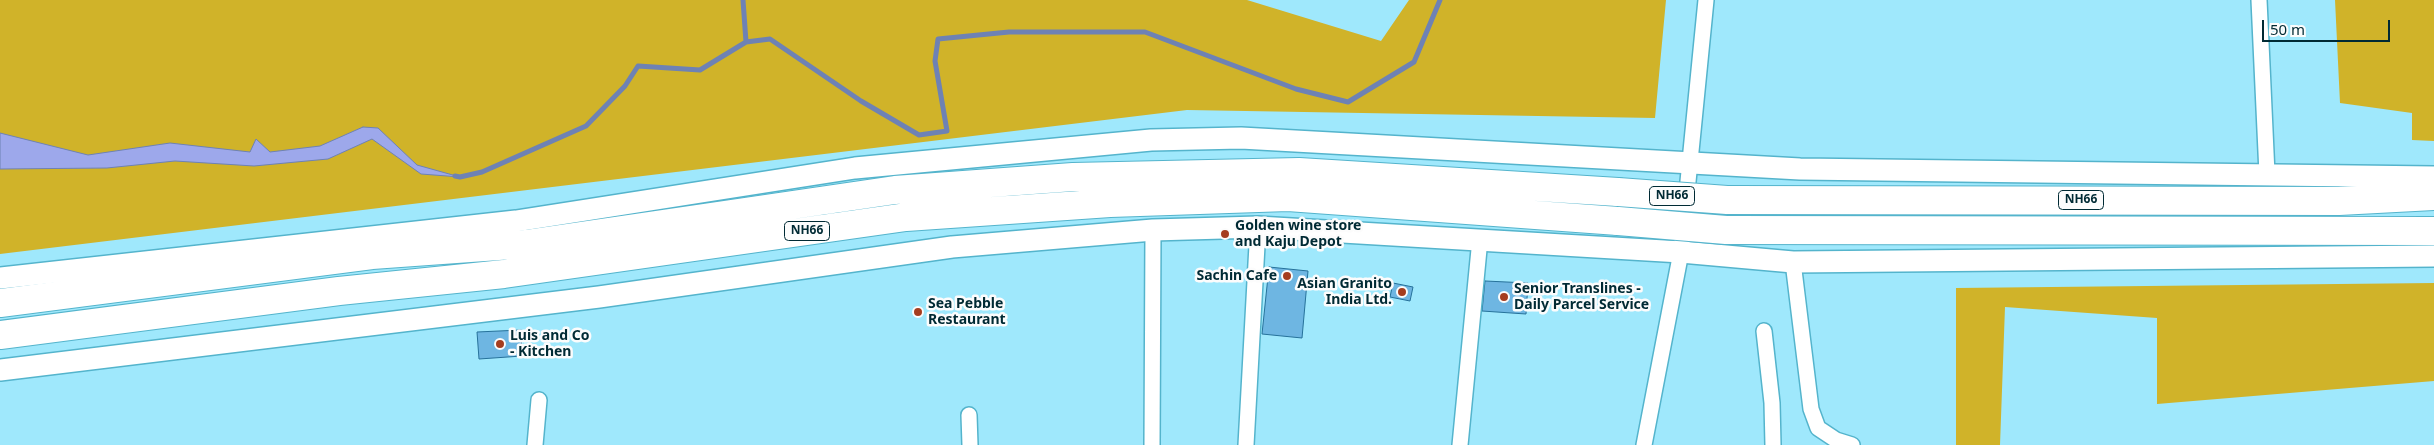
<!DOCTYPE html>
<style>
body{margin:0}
#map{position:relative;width:2434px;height:445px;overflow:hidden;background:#9fe8fc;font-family:"Noto Sans",sans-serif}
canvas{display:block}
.scale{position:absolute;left:2262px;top:20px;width:128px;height:22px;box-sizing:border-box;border:2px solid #002a34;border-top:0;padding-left:6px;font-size:15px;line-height:18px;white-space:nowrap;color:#002a34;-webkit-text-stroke:4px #fcfcfc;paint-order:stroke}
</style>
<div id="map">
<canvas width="2434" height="445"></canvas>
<div class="scale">50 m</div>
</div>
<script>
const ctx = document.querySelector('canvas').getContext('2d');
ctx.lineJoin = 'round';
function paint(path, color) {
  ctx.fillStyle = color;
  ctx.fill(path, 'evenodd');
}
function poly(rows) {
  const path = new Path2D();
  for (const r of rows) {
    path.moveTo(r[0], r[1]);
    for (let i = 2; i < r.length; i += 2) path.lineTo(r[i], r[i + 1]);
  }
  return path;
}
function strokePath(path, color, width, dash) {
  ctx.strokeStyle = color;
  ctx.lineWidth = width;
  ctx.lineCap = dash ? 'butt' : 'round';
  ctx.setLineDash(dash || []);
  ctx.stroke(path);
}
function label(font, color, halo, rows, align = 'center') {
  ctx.font = font + ' "Noto Sans",sans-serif';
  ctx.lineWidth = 5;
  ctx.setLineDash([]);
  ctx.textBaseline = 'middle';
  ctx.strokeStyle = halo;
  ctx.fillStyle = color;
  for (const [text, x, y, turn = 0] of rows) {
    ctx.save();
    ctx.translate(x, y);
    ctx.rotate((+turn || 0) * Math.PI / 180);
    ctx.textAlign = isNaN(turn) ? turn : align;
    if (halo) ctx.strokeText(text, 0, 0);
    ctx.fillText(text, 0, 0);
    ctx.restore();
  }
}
paint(poly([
 [0,0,1247,0,1381,41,1409,0,1666,0,1655,118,1187,110,0,254],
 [2335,0,2434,0,2434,141,2412,140,2412,113,2340,103],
 [2434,283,2434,381,2157,404,2157,318,2005,307,2000,445,1956,445,1956,288]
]), '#d0b329');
const water = poly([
 [363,127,378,128,417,165,460,177,421,174,372,139,328,159,254,166,175,161,107,168,0,169,0,133,88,155,170,143,250,152,256,139,270,152,320,146,363,127]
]);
paint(water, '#9da8eb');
strokePath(water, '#6e82b4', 1);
strokePath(poly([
 [743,0,746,42],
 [455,176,460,177,482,172,586,126,625,86,638,66,700,70,746,42,770,39,861,101,919,135,947,131,935,61,938,39,1009,32,1145,32,1296,89,1348,102,1414,62,1440,0]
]), '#6e82b4', 5);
const building = poly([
 [1269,267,1308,271,1302,338,1262,334,1269,267],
 [1485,281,1528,283,1526,314,1482,311,1485,281],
 [1393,283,1413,287,1410,301,1390,297,1393,283],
 [521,330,522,356,479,359,477,332,521,330]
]);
paint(building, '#6eb6e2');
strokePath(building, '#26719a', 1);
const street = poly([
 [2259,0,2267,174],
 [1793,262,1811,409,1818,428,1836,440,1852,445],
 [1764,331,1772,403,1773,445],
 [969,415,970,445],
 [535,445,539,400],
 [1152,445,1153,230],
 [1246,445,1258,227],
 [1460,445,1480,239],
 [1644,445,1681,252,1706,0]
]);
const secondary = poly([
 [0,278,516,221,855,168,1151,140,1241,138,1800,169,2434,177],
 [0,370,599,297,952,247,1153,230,1258,227,1681,252,1793,262,2434,256]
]);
const highway = poly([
 [1727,200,2339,201,2434,196],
 [1726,230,2434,231],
 [0,303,372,255,526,244,895,190,1073,177,1299,172,1618,192],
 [0,335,339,291,504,274,906,217,1110,203,1288,197,1618,221]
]);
strokePath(street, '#54b4cc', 18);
strokePath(secondary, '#54b4cc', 24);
strokePath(highway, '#54b4cc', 30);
strokePath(street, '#fff', 15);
strokePath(secondary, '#fff', 21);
strokePath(highway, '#fff', 28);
const highwayBridge = poly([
 [1618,192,1727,200],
 [1618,221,1726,230]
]);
strokePath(highwayBridge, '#54b4cc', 30, []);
strokePath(highwayBridge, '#fff', 28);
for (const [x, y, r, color] of [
 [1225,234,5,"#a53d1f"],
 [1287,276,5,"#a53d1f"],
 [1402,292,5,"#a53d1f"],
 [1504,297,5,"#a53d1f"],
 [918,312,5,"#a53d1f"],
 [500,344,5,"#a53d1f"]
]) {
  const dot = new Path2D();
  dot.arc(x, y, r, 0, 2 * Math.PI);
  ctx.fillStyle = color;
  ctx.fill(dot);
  strokePath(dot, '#fcfcfc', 2);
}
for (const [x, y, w] of [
 [1672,196,45],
 [2081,200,45],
 [807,231,45]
]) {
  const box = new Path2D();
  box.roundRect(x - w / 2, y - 9.5, w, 19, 4);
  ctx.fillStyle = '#fcfcfc';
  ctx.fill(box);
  strokePath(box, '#002a34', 1);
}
label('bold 12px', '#002a34', null, [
 ["NH66",1672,196],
 ["NH66",2081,200],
 ["NH66",807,231]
]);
label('bold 14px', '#002a34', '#fcfcfc', [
 ["Golden wine store",1235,226],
 ["and Kaju Depot",1235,242],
 ["Sachin Cafe",1277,276,"right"],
 ["Asian Granito",1392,284,"right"],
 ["India Ltd.",1392,300,"right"],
 ["Senior Translines -",1514,289],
 ["Daily Parcel Service",1514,305],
 ["Sea Pebble",928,304],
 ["Restaurant",928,320],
 ["Luis and Co",510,336],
 ["- Kitchen",510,352]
], 'left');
</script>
